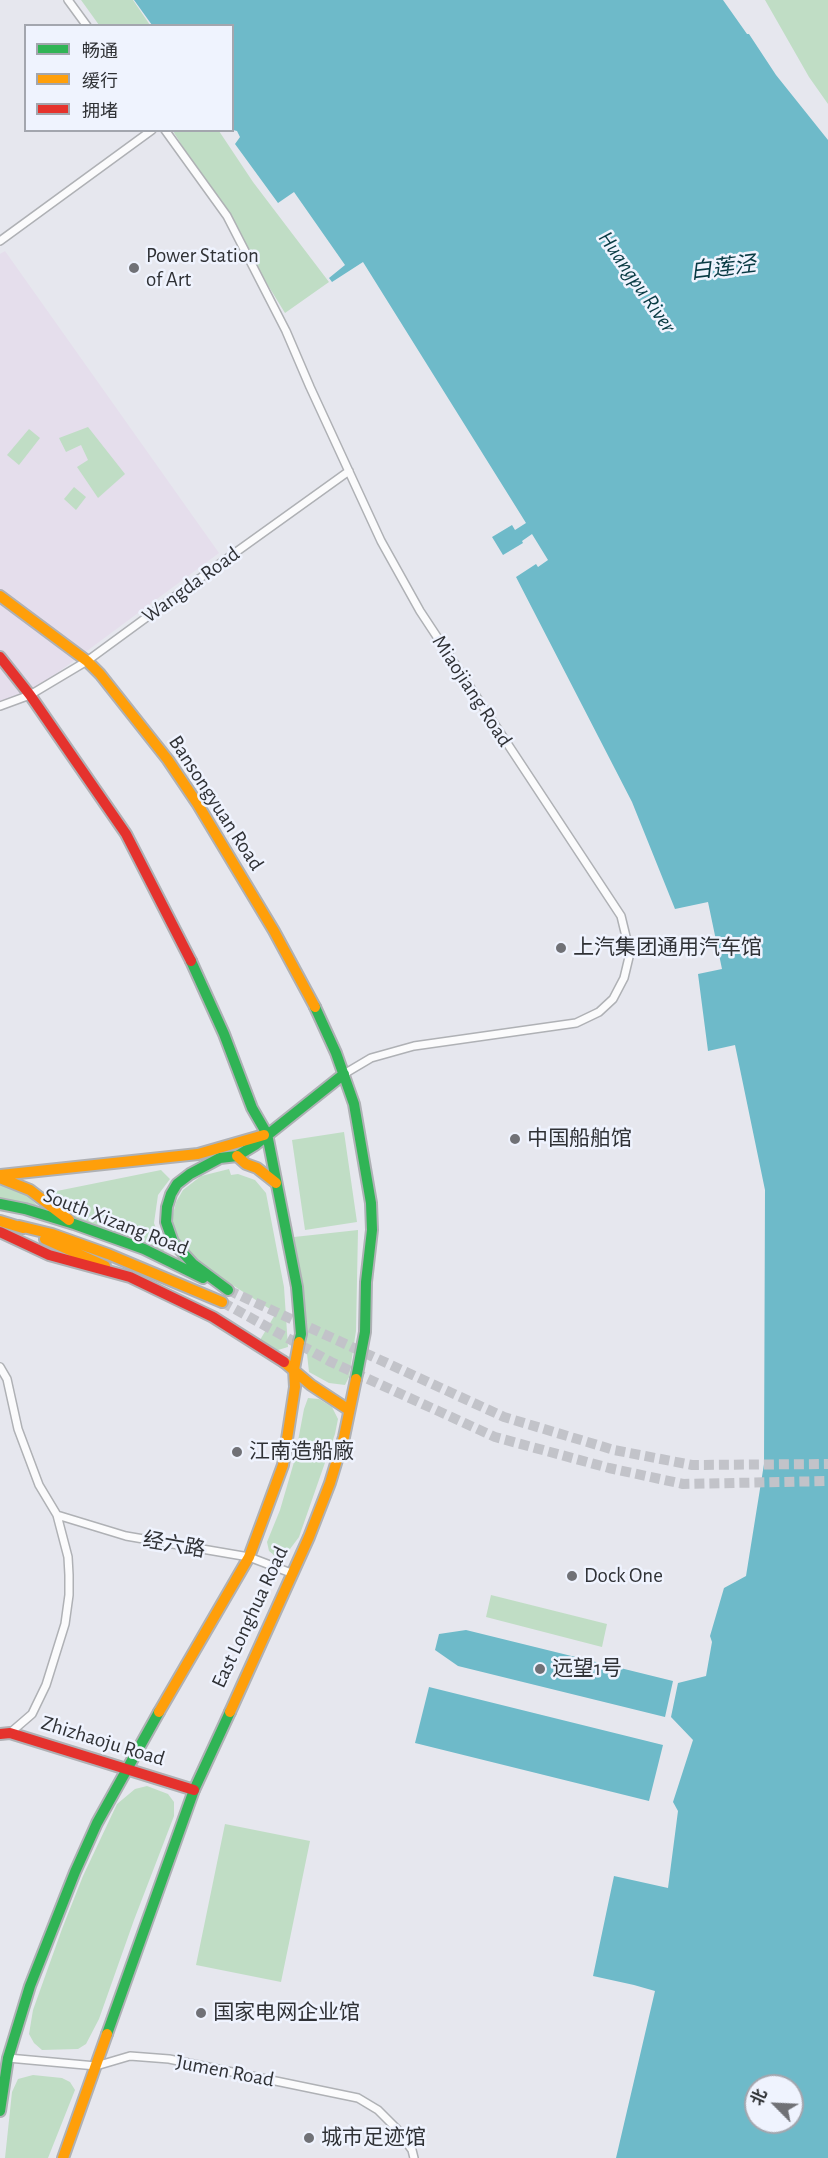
<!DOCTYPE html>
<meta charset="utf-8">
<style>
body{margin:0}
#map{position:relative;width:828px;height:2158px;overflow:hidden;background:#e6e7ee;font-family:"Alegreya Sans","Noto Sans SC",sans-serif}
canvas{display:block}
.legend{position:absolute;left:24px;top:24px;width:210px;height:108px;box-sizing:border-box;background:#eff3fe;border:2px solid #a3a6ae;margin:0;padding:8px 10px;list-style:none;font-size:18px;color:#303236}
.legend li{display:flex;align-items:center;gap:12px;height:30px}
.legend b{width:30px;border:2px solid #a3a6ae}
.north{position:absolute;left:744px;top:2074px;width:60px;height:60px;box-sizing:border-box;background:#eff3fe;border:2px solid #a3a6ae;border-radius:50%;rotate:294deg;font-size:16px;font-weight:700;line-height:24px;text-align:center;color:#303236}
.north::after{content:'';display:block;margin:auto;width:21px;height:27px;background:#707176;clip-path:polygon(50% 0,100% 100%,50% 72%,0 100%)}
</style>
<div id="map">
<canvas width="828" height="2158"></canvas>
<ul class="legend">
<li><b style="height:8px;background:#30b455"></b>畅通</li>
<li><b style="height:8px;background:#ff9f0a"></b>缓行</li>
<li><b style="height:8px;background:#e5322d"></b>拥堵</li>
</ul>
<div class="north">北</div>
</div>
<script>
const ctx = document.querySelector('canvas').getContext('2d');
ctx.lineJoin = 'round';
function paint(path, color) {
  ctx.fillStyle = color;
  ctx.fill(path, 'evenodd');
}
function poly(rows) {
  const path = new Path2D();
  for (const r of rows) {
    path.moveTo(r[0], r[1]);
    for (let i = 2; i < r.length; i += 2) path.lineTo(r[i], r[i + 1]);
  }
  return path;
}
function strokePath(path, color, width, dash) {
  ctx.strokeStyle = color;
  ctx.lineWidth = width;
  ctx.lineCap = dash ? 'butt' : 'round';
  ctx.setLineDash(dash || []);
  ctx.stroke(path);
}
function label(font, color, halo, rows, align = 'center') {
  ctx.font = font + ' "Alegreya Sans","Noto Sans SC",sans-serif';
  ctx.lineWidth = 5;
  ctx.setLineDash([]);
  ctx.textBaseline = 'middle';
  ctx.strokeStyle = halo;
  ctx.fillStyle = color;
  for (const [text, x, y, turn = 0] of rows) {
    ctx.save();
    ctx.translate(x, y);
    ctx.rotate((+turn || 0) * Math.PI / 180);
    ctx.textAlign = isNaN(turn) ? turn : align;
    if (halo) ctx.strokeText(text, 0, 0);
    ctx.fillText(text, 0, 0);
    ctx.restore();
  }
}
paint(poly([
 [5,251,219,553,41,685,0,708,0,254]
]), '#e5deec');
paint(poly([
 [81,0,133,0,150,25,99,25],
 [765,0,828,0,828,104,809,77],
 [173,131,219,131,253,182,329,282,285,313],
 [88,427,125,474,98,498,77,467,88,460,81,445,66,452,59,438],
 [29,429,40,438,19,465,7,455],
 [74,487,86,497,76,510,64,499],
 [344,1132,357,1222,305,1230,292,1140],
 [229,1169,231,1175,238,1174,255,1180,266,1193,284,1287,288,1347,278,1350,260,1340,276,1313,206,1268,181,1249,174,1235,172,1218,176,1202,183,1190,201,1176],
 [161,1170,170,1179,158,1195,154,1223,164,1251,155,1250,69,1217,42,1194],
 [0,1181,23,1191,39,1207,32,1207,0,1200],
 [358,1230,356,1331,349,1377,345,1385,329,1383,309,1372,294,1237],
 [308,1398,319,1399,332,1407,338,1419,335,1434,299,1537,284,1557,275,1556,269,1551,267,1542,280,1510,294,1462,304,1409],
 [491,1595,607,1624,602,1647,486,1617],
 [147,1786,168,1794,174,1802,174,1816,134,1920,99,2019,86,2044,78,2049,42,2050,34,2043,29,2034,33,2010,62,1929,83,1876,117,1804,135,1789],
 [225,1824,310,1841,281,1982,196,1965],
 [33,2075,62,2078,70,2082,75,2090,48,2158,5,2158,12,2092,18,2079]
]), '#c0ddc5');
paint(poly([
 [134,0,723,0,747,34,749,34,776,75,828,140,828,2158,616,2158,655,1991,634,1985,593,1976,614,1876,668,1888,678,1811,673,1802,693,1740,671,1717,678,1683,706,1676,712,1642,710,1636,724,1588,746,1576,764,1464,765,1190,735,1045,708,1051,698,974,722,969,708,902,675,909,632,802,516,577,536,564,538,567,548,560,532,534,522,541,523,543,503,555,492,537,512,525,515,530,526,523,363,262,332,282,329,278,345,265,294,192,278,203,235,144,240,137,237,131,233,130,232,26,152,25],
 [756,2086,792,2086,792,2122,756,2122],
 [466,1630,673,1681,665,1717,458,1666,435,1650,439,1634],
 [429,1687,663,1745,649,1801,415,1743]
]), '#6ebac9');
strokePath(poly([
 [228,1290,504,1417,614,1450,692,1465,828,1464],
 [222,1302,331,1362,495,1437,609,1468,683,1484,828,1481]
]), '#c2c3c9', 10, [10, 5]);
const street = poly([
 [68,0,87,26],
 [165,130,227,216,286,331,310,387,381,541,420,611,621,916,630,953,624,978,613,999,599,1012,576,1023,414,1046,371,1058,344,1074],
 [0,241,152,130],
 [0,706,30,695,87,661,218,565,349,471],
 [0,1367,7,1379,18,1429,39,1485,57,1515,68,1557,69,1575,69,1595,65,1624,46,1685,32,1714,10,1733],
 [57,1515,126,1536,249,1557,291,1573],
 [8,2058,96,2066,130,2056,169,2059,358,2098,378,2110,397,2129,412,2150,414,2158]
]);
const fast = poly([
 [191,961,224,1034,252,1108,267,1134,297,1287,301,1334,299,1342],
 [315,1007,336,1053,354,1104,371,1203,372,1230,366,1282,365,1332,356,1379],
 [0,1204,25,1209,74,1224,144,1249,203,1278],
 [228,1290,193,1264,173,1242,166,1222,167,1207,171,1194,177,1184,190,1174,220,1158,237,1156,255,1145,344,1074],
 [107,2034,194,1790,230,1712],
 [0,2111,8,2058,30,1986,75,1872,97,1823,159,1712]
]);
const slow = poly([
 [0,596,87,661,100,674,168,760,197,803,274,931,315,1007],
 [237,1156,246,1164,257,1168,276,1183],
 [0,1175,198,1154,264,1135],
 [0,1178,30,1190,69,1220],
 [0,1221,23,1228],
 [19,1226,52,1234,108,1254,222,1302],
 [45,1239,105,1266],
 [284,1362,311,1385,349,1410],
 [159,1712,249,1557,283,1465,295,1387,294,1369,299,1342],
 [230,1712,309,1537,330,1483,344,1437,356,1379],
 [63,2158,107,2034]
]);
const jam = poly([
 [0,657,30,695,126,834,191,961],
 [0,1232,49,1255,130,1277,213,1317,284,1362],
 [0,1734,10,1733,194,1790]
]);
strokePath(street, '#afb1b5', 10);
strokePath(fast, '#afb1b5', 14);
strokePath(slow, '#afb1b5', 14);
strokePath(jam, '#afb1b5', 14);
strokePath(street, '#fbfbfc', 7);
strokePath(fast, '#30b455', 10);
strokePath(slow, '#ff9f0a', 10);
strokePath(jam, '#e5322d', 10);
for (const [x, y, r, color] of [
 [134,268,6,"#707176"],
 [561,948,6,"#707176"],
 [515,1139,6,"#707176"],
 [237,1452,6,"#707176"],
 [572,1576,6,"#707176"],
 [540,1669,6,"#707176"],
 [201,2013,6,"#707176"],
 [309,2138,6,"#707176"]
]) {
  const dot = new Path2D();
  dot.arc(x, y, r, 0, 2 * Math.PI);
  ctx.fillStyle = color;
  ctx.fill(dot);
  strokePath(dot, '#eff3fe', 2);
}
label('21px', '#303236', '#eff3fe', [
 ["Power Station",146,256],
 ["of Art",146,280],
 ["上汽集团通用汽车馆",573,948],
 ["中国船舶馆",527,1139],
 ["江南造船廠",249,1452],
 ["Dock One",584,1576],
 ["远望1号",552,1669],
 ["国家电网企业馆",213,2013],
 ["城市足迹馆",321,2138]
], 'left');
label('21px', '#303236', '#eff3fe', [
 ["Wangda Road",191,585,-36],
 ["Miaojiang Road",472,691,57],
 ["Bansongyuan Road",216,803,57],
 ["South Xizang Road",116,1222,21],
 ["经六路",174,1545,10],
 ["East Longhua Road",250,1617,-65],
 ["Zhizhaoju Road",103,1741,17],
 ["Jumen Road",225,2071,11]
]);
label('italic 22px', '#083a43', '#eff3fe', [
 ["白莲泾",723,268,-7],
 ["Huangpu River",637,282,55]
]);
</script>
